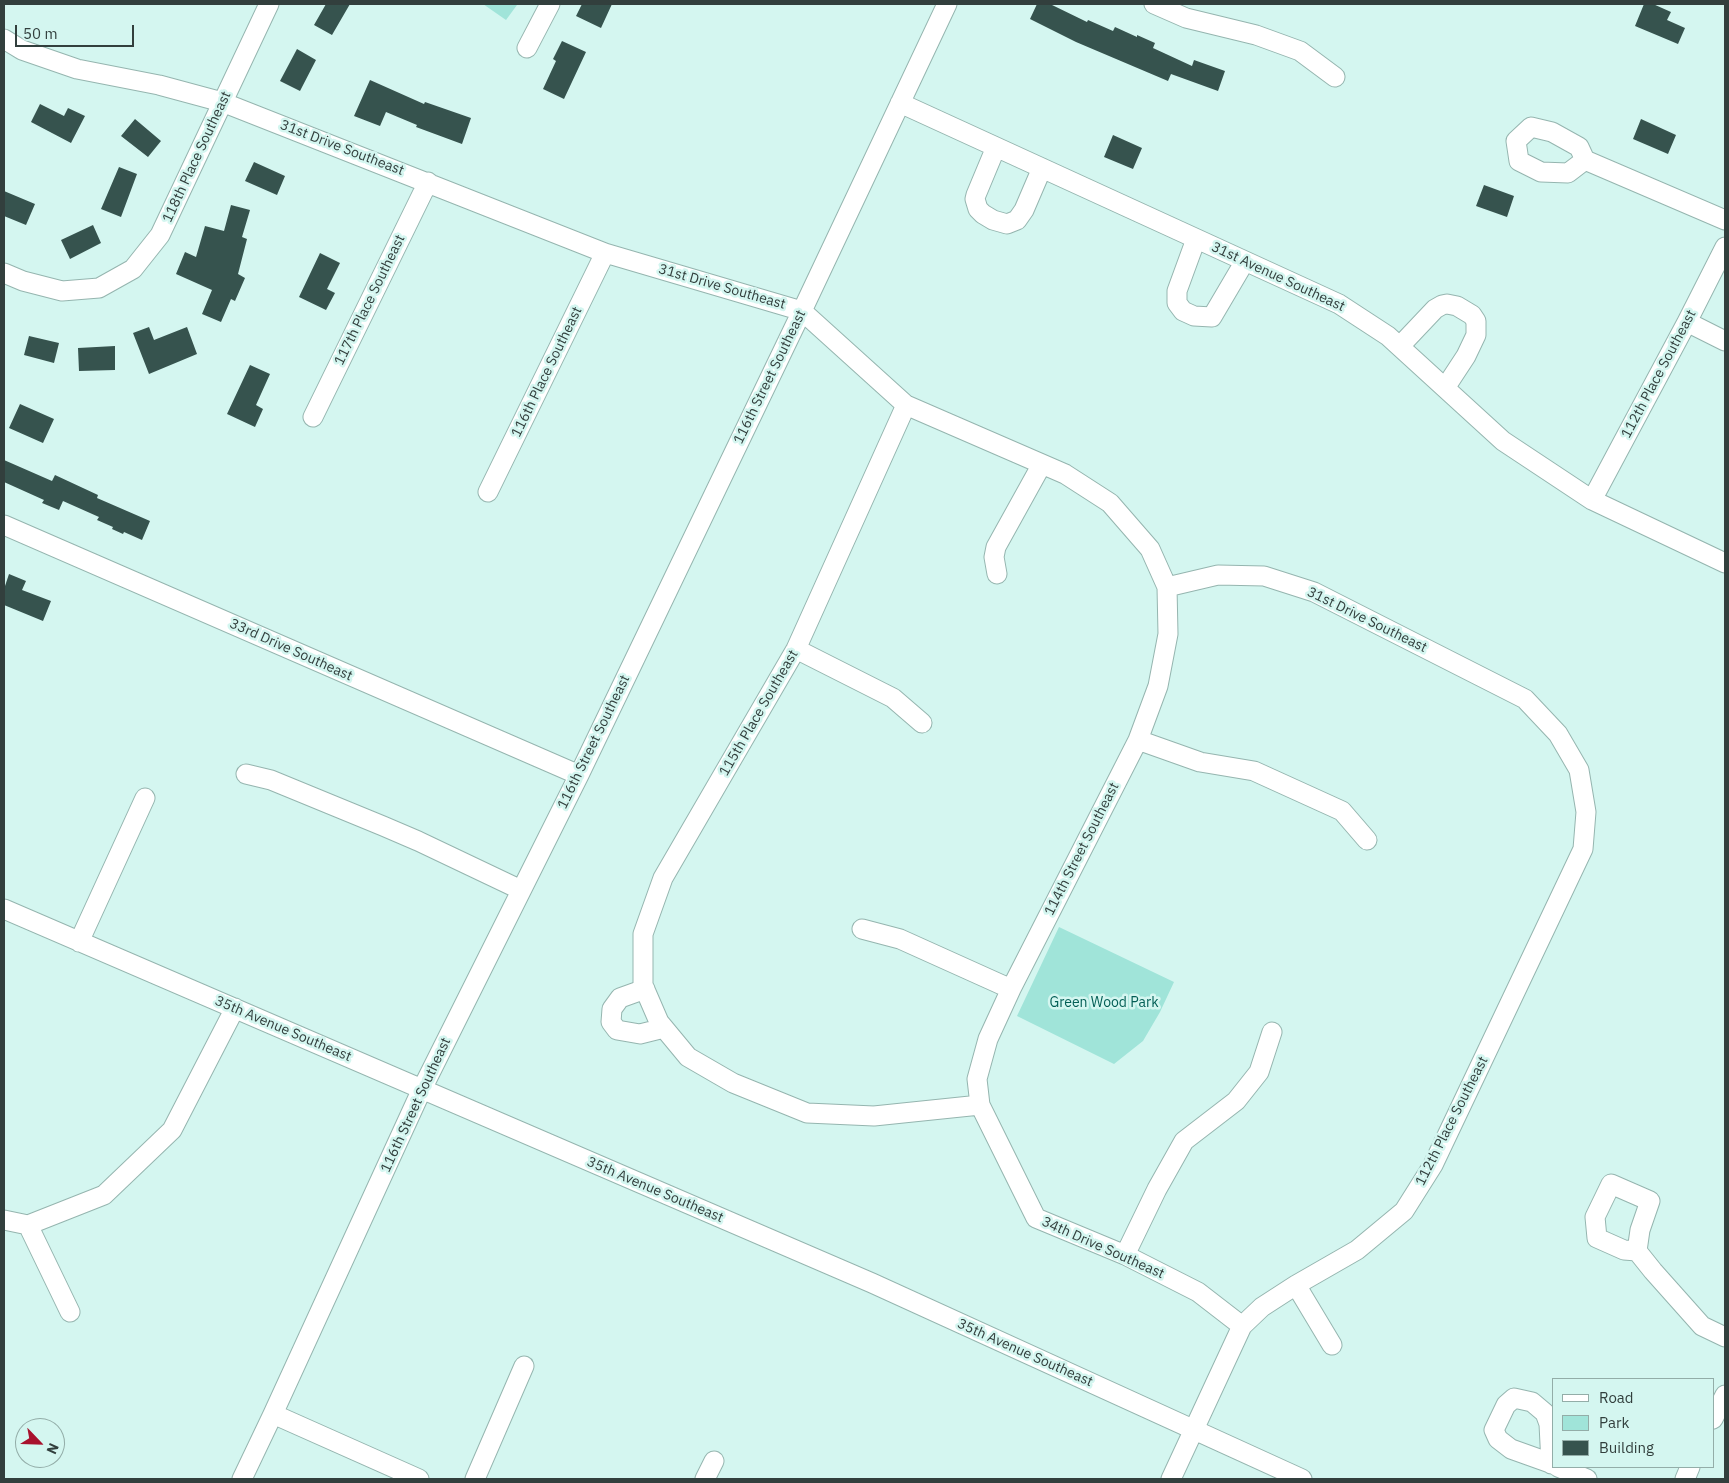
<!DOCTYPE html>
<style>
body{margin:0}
#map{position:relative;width:1729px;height:1483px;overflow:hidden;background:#d4f6f0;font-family:"IBM Plex Sans",sans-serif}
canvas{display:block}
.frame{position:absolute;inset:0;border:5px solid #323f3d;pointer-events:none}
.legend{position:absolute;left:1552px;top:1378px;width:162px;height:90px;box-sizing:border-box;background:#d4f6f0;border:1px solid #93ada8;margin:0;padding:6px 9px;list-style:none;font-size:15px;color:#323f3d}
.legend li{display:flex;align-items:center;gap:10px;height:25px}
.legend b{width:25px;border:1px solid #93ada8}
.north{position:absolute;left:15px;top:1418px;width:50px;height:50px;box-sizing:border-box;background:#d4f6f0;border:1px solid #93ada8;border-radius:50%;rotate:114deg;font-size:14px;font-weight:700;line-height:20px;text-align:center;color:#323f3d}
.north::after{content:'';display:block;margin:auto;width:18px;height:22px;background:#a8112d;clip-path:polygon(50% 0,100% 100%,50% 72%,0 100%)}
.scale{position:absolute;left:15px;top:25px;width:119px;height:22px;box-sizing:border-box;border:2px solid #323f3d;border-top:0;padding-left:6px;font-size:15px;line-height:18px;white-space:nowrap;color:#323f3d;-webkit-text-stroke:4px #d4f6f0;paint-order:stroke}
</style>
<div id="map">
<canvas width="1729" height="1483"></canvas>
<div class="frame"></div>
<ul class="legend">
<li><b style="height:6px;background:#fff"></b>Road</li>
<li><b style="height:14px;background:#a0e4d9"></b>Park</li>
<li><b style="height:14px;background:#36534e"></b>Building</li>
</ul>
<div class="north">N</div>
<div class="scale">50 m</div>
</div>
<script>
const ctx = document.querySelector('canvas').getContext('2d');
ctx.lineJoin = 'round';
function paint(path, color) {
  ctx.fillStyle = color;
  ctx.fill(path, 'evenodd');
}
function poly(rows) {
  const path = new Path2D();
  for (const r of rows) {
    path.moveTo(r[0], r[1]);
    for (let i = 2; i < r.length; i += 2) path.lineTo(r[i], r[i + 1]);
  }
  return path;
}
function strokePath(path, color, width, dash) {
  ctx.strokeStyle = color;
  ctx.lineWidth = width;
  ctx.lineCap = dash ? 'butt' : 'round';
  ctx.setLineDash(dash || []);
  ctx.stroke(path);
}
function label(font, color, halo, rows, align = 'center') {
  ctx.font = font + ' "IBM Plex Sans",sans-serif';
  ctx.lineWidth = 5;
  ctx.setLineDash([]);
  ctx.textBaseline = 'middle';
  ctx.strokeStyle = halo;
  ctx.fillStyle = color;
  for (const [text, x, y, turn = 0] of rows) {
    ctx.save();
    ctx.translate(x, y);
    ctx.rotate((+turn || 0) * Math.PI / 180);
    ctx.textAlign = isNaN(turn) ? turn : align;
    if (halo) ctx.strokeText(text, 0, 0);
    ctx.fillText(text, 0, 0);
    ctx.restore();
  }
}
paint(poly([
 [483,4,515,4,517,5,506,20],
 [1059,927,1174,982,1160,1012,1143,1041,1114,1064,1017,1016]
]), '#a0e4d9');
paint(poly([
 [326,4,350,4,332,35,314,25],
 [582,4,612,4,601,28,576,16],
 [1037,4,1050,4,1087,22,1088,20,1113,31,1115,27,1137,37,1137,35,1155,43,1153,48,1192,66,1194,60,1225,71,1218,91,1171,74,1168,81,1076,42,1030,19],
 [1644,4,1653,4,1671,12,1667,20,1685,28,1678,44,1635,26],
 [562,41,586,52,564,99,543,89,556,61,553,59],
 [297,49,316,60,300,91,280,81],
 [370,80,424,104,425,102,471,118,462,144,416,127,417,125,386,112,380,126,354,116],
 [40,104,64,116,68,108,85,116,71,143,31,122],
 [135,119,161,141,148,157,121,136],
 [1641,119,1676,135,1668,154,1633,139],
 [1113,135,1142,148,1133,169,1104,157],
 [254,162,285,176,277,195,245,181],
 [119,167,137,174,121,217,101,209],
 [1484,185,1514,196,1507,217,1476,206],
 [4,191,35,204,26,225,4,216],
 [231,205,250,210,242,237,247,239,238,274,245,278,235,301,231,299,221,322,202,314,212,290,176,274,185,252,196,257,205,226,224,231],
 [93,225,101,243,70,259,61,240],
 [320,253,340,263,327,289,335,293,326,310,299,297],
 [149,327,154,340,187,327,197,354,149,374,133,333],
 [29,336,59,343,54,363,24,355],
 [115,346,115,370,79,371,78,348],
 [250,365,270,374,256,405,263,409,255,427,227,414],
 [20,404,54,419,43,443,9,428],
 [4,460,52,481,55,475,98,495,97,498,150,521,142,540,124,532,123,534,112,529,113,527,97,520,99,517,63,501,59,510,42,503,44,500,4,482],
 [9,574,26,581,22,590,51,601,43,621,4,605,4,589]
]), '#36534e');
const minor = poly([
 [1154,4,1186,18,1256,35,1300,51,1335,77],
 [4,39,22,50,77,69,159,85,222,102,605,253,802,311,906,405,1065,474,1110,503,1150,549,1167,587,1168,634,1158,686,1138,740,1011,989,988,1039,977,1079,980,1105,1036,1218,1125,1255,1198,1292,1242,1326],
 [527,48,550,4],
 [900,103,1339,304,1388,336,1503,441,1592,500,1725,563],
 [996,147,976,195,975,199,978,209,983,214,993,220,1007,224,1017,220,1024,210,1042,168],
 [1585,160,1568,173,1541,172,1519,161,1516,141,1531,127,1552,132,1579,147,1585,160,1725,220],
 [1196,239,1177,291,1177,303,1183,311,1194,316,1212,317,1245,261],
 [4,273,23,281,62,291,99,288,133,269,160,235,269,4],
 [1687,322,1725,341],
 [1400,346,1435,309,1442,305,1447,304,1457,306,1472,315,1476,321,1476,335,1466,356,1445,388],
 [906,405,796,649,663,878,643,934,643,985,659,1022,688,1057,733,1083,807,1113,874,1116,980,1105],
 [313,417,428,182],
 [488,492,605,253],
 [1592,500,1687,322,1725,247],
 [4,525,579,775],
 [997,574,994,557,996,547,1042,464],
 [1167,587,1218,575,1264,576,1314,592,1525,699,1558,734,1579,770,1586,812,1583,849,1433,1165,1404,1211,1357,1250,1296,1285,1262,1307,1242,1326,1171,1479],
 [796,649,893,698,922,723],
 [1138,740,1200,762,1254,771,1342,811,1367,840],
 [246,774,271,780,383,826,418,841,521,890],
 [4,909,872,1283,1302,1479],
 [862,929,900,939,1011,989],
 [79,942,145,798],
 [645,989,620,998,612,1009,611,1022,617,1030,640,1034,664,1028],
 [4,1220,28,1225,104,1195,172,1130,235,1008],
 [28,1225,70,1312],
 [1637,1251,1624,1250,1597,1238,1595,1217,1611,1184,1650,1201,1640,1230,1637,1251,1653,1271,1702,1326,1725,1337],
 [1125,1255,1157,1189,1184,1141,1236,1101,1259,1072,1272,1032],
 [1296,1285,1332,1345],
 [273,1414,419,1479],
 [1713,1419,1725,1395],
 [1551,1464,1549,1424,1545,1413,1532,1402,1514,1398,1506,1405,1494,1430,1498,1439,1511,1449,1553,1464],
 [1558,1467,1587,1479],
 [242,1479,273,1414,422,1089,579,775,802,311,947,4],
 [475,1479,524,1366],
 [705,1479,714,1461],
 [1685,1479,1690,1467]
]);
strokePath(minor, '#95b5af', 21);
strokePath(minor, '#fff', 19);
label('14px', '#323f3d', '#d4f6f0', [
 ["31st Drive Southeast",342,148,21],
 ["118th Place Southeast",197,157,-65],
 ["31st Avenue Southeast",1278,277,25],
 ["31st Drive Southeast",722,287,16],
 ["117th Place Southeast",370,300,-64],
 ["116th Place Southeast",547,372,-64],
 ["112th Place Southeast",1659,374,-62],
 ["116th Street Southeast",770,377,-64],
 ["31st Drive Southeast",1367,620,26],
 ["33rd Drive Southeast",291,650,24],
 ["115th Place Southeast",759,713,-60],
 ["116th Street Southeast",594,742,-64],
 ["114th Street Southeast",1082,849,-63],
 ["35th Avenue Southeast",283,1029,23],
 ["116th Street Southeast",416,1105,-65],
 ["112th Place Southeast",1452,1121,-63],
 ["35th Avenue Southeast",655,1190,23],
 ["34th Drive Southeast",1103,1248,24],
 ["35th Avenue Southeast",1025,1353,24]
]);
label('14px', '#035e55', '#d4f6f0', [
 ["Green Wood Park",1104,1003]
]);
</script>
